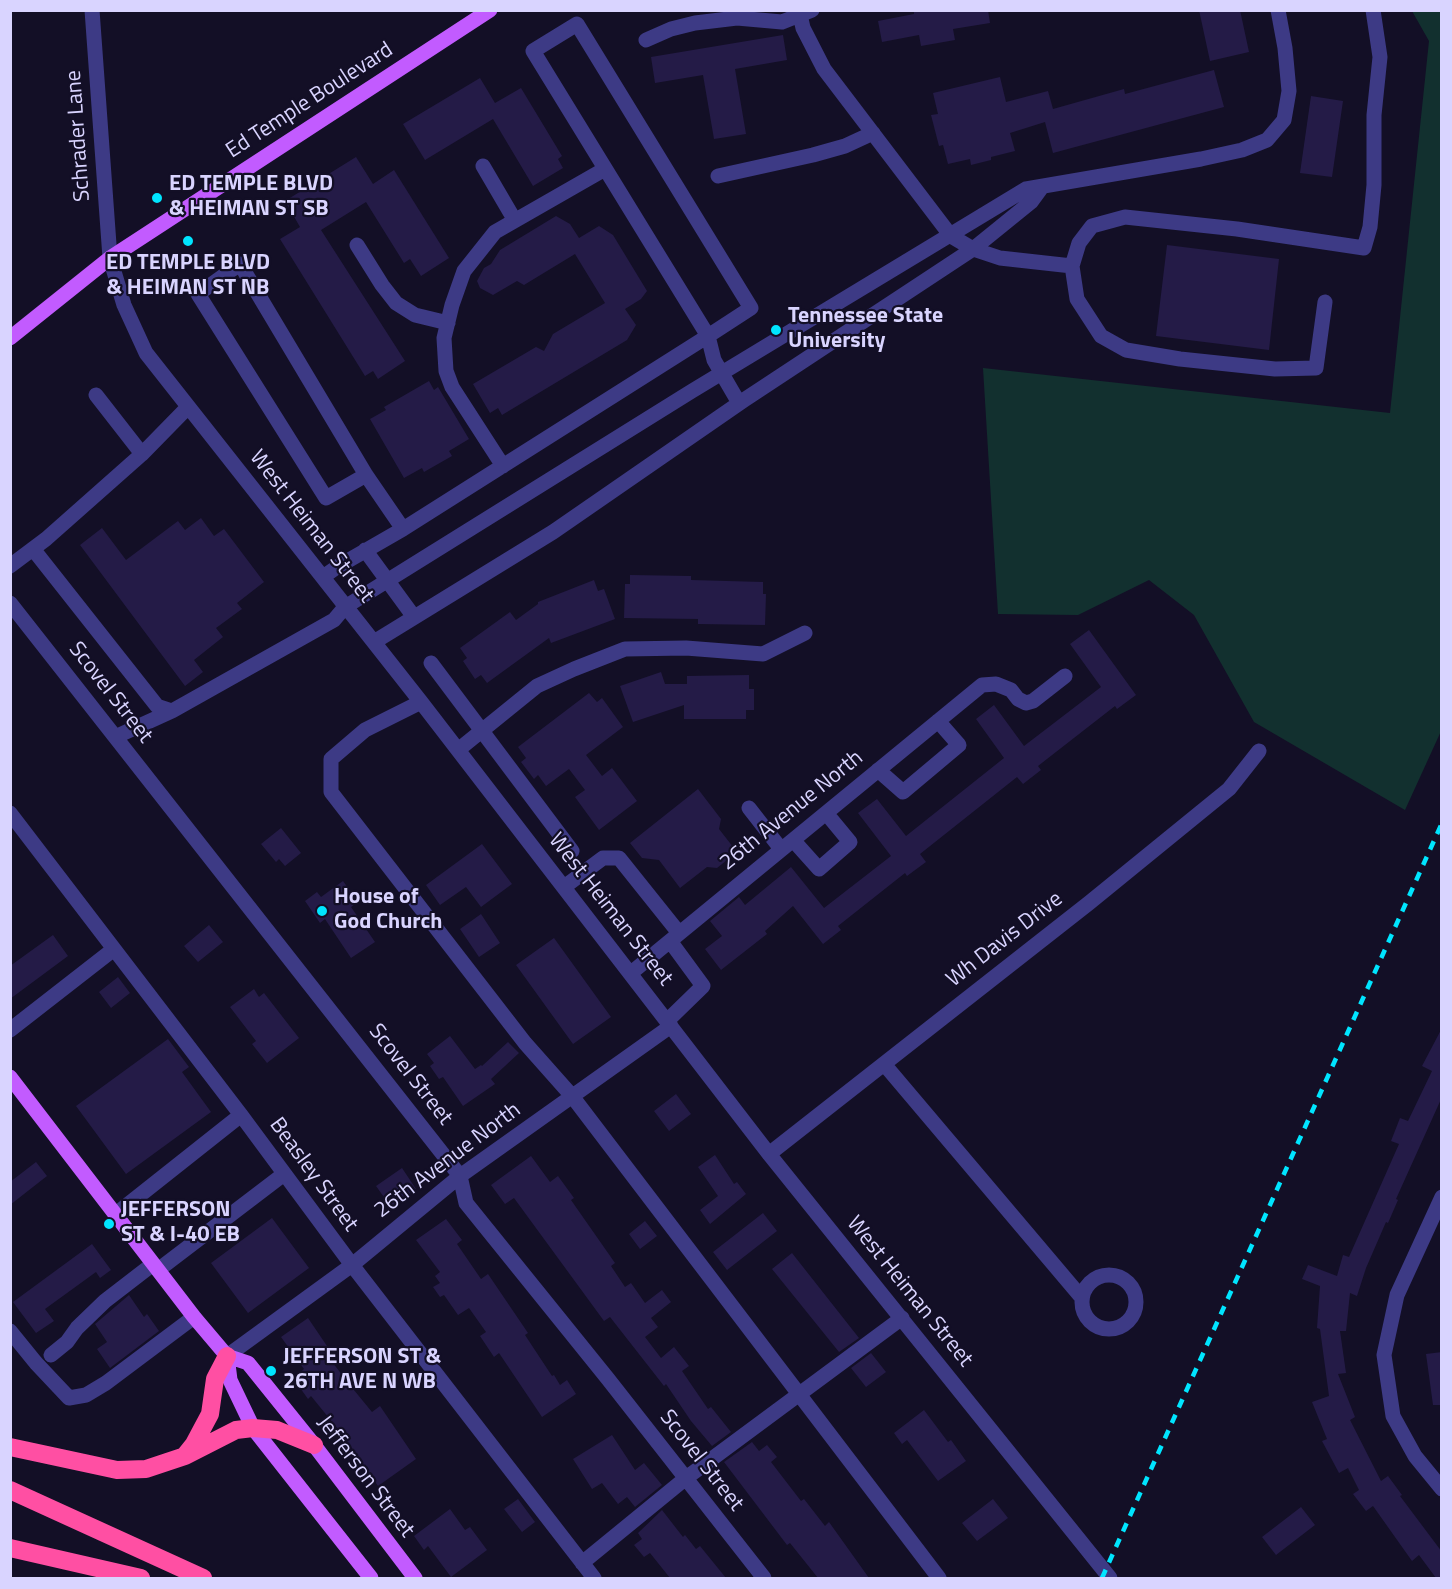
<!DOCTYPE html>
<style>
body{margin:0}
#map{position:relative;width:1452px;height:1589px;overflow:hidden;background:#130f26;font-family:"Titillium Web",sans-serif}
canvas{display:block}
.frame{position:absolute;inset:0;border:12px solid #d9d4ff;pointer-events:none}
</style>
<div id="map">
<canvas width="1452" height="1589"></canvas>
<div class="frame"></div>
</div>
<script>
const ctx = document.querySelector('canvas').getContext('2d');
ctx.lineJoin = 'round';
function paint(path, color) {
  ctx.fillStyle = color;
  ctx.fill(path, 'evenodd');
}
function poly(rows) {
  const path = new Path2D();
  for (const r of rows) {
    if (r.length === 3) {
      path.moveTo(r[0] + r[2], r[1]);
      path.arc(r[0], r[1], r[2], 0, 2 * Math.PI);
      continue;
    }
    path.moveTo(r[0], r[1]);
    for (let i = 2; i < r.length; i += 2) path.lineTo(r[i], r[i + 1]);
  }
  return path;
}
function strokePath(path, color, width, dash) {
  ctx.strokeStyle = color;
  ctx.lineWidth = width;
  ctx.lineCap = dash ? 'butt' : 'round';
  ctx.setLineDash(dash || []);
  ctx.stroke(path);
}
function label(font, color, halo, rows, align = 'center') {
  ctx.font = font + ' "Titillium Web",sans-serif';
  ctx.lineWidth = 4.5;
  ctx.setLineDash([]);
  ctx.textBaseline = 'middle';
  ctx.strokeStyle = halo;
  ctx.fillStyle = color;
  for (const [text, x, y, turn = 0] of rows) {
    ctx.save();
    ctx.translate(x, y);
    ctx.rotate((+turn || 0) * Math.PI / 180);
    ctx.textAlign = isNaN(turn) ? turn : align;
    if (halo) ctx.strokeText(text, 0, 0);
    ctx.fillText(text, 0, 0);
    ctx.restore();
  }
}
paint(poly([
 [1412,11,1442,11,1442,729,1405,810,1254,722,1194,615,1149,580,1078,615,998,614,983,368,1390,413,1429,41]
]), '#12302f');
paint(poly([
 [914,10,988,10,990,23,953,29,955,40,921,46,919,35,882,42,878,21,914,14],
 [1199,10,1240,10,1249,52,1210,61],
 [783,35,787,60,735,69,746,134,714,139,703,75,655,83,651,57],
 [1214,70,1224,107,1053,153,1045,122,1010,133,1015,151,991,157,991,160,971,165,970,159,948,164,943,145,939,146,931,115,938,114,933,93,1000,77,1006,102,1048,91,1053,109,1124,89,1125,94],
 [480,78,495,103,521,88,562,156,558,159,563,168,533,186,493,119,425,160,403,124],
 [1311,96,1343,101,1332,177,1300,173],
 [356,157,373,184,394,170,449,258,421,276,410,259,404,263,366,202,321,230,405,361,378,379,373,371,365,376,280,239,300,227,285,201],
 [556,216,570,224,579,238,599,226,613,235,647,291,641,299,625,309,636,325,627,340,502,415,498,408,490,413,473,384,536,347,544,351,553,334,605,303,575,254,524,285,517,281,493,295,480,288,477,281,484,268,491,264,500,250],
 [1167,245,1279,259,1269,350,1156,336],
 [429,381,434,390,438,387,469,439,449,451,452,456,424,472,422,468,404,478,370,419,386,410,384,407],
 [201,518,214,536,224,529,264,582,237,603,242,609,216,628,223,637,194,660,203,672,185,686,80,545,102,528,126,560,178,521,185,530],
 [630,575,691,576,691,580,763,582,763,594,766,594,765,625,698,624,698,619,624,618,625,584,630,584],
 [594,580,598,591,604,589,615,619,551,643,549,638,487,683,481,675,475,679,463,661,467,658,460,648,510,612,516,620,538,604,538,602],
 [1089,630,1136,695,1117,709,1115,706,1038,766,1041,770,1023,784,1017,777,920,854,926,862,907,876,905,873,838,926,841,930,823,944,793,906,765,931,767,934,721,970,705,949,722,936,710,921,739,897,745,905,791,867,824,908,891,856,858,813,877,799,906,836,1004,758,976,719,994,705,1024,746,1101,687,1070,644],
 [661,672,665,684,687,684,687,676,749,675,749,689,754,689,754,710,746,710,746,719,684,719,684,705,633,722,620,686],
 [589,693,597,702,602,698,623,727,586,755,602,776,612,768,637,801,599,830,575,797,585,790,569,769,546,786,538,775,534,779,521,762,526,758,518,747],
 [698,789,721,819,719,829,737,852,717,868,707,867,680,888,659,860,642,858,630,843],
 [281,828,301,853,285,866,279,859,276,862,261,844],
 [482,844,512,884,481,907,466,887,440,905,426,885],
 [343,881,358,902,351,907,375,942,351,958,325,919,320,923,305,901,317,892,321,897],
 [481,914,500,943,479,957,460,929],
 [209,925,223,942,198,962,184,946],
 [53,935,68,956,10,999,10,966],
 [554,938,611,1017,573,1044,516,965],
 [118,977,130,993,111,1008,99,992],
 [254,989,259,997,264,993,299,1038,267,1063,252,1044,256,1041,230,1007],
 [1442,1028,1442,1097,1396,1199,1398,1200,1388,1223,1386,1222,1366,1268,1357,1296,1350,1293,1346,1331,1340,1331,1346,1373,1338,1374,1355,1417,1350,1420,1381,1481,1388,1476,1402,1495,1400,1496,1442,1552,1442,1578,1436,1578,1419,1555,1412,1561,1373,1506,1366,1511,1353,1494,1359,1490,1348,1468,1339,1473,1322,1441,1327,1439,1312,1402,1329,1396,1320,1329,1317,1328,1320,1286,1302,1279,1308,1265,1337,1276,1343,1255,1349,1257,1399,1144,1391,1141,1400,1118,1408,1121,1432,1071,1422,1066],
 [450,1036,475,1069,481,1065,482,1066,508,1042,519,1053,491,1079,495,1084,463,1106,443,1077,439,1079,430,1066,434,1063,427,1054],
 [168,1039,189,1067,182,1072,211,1112,126,1174,76,1106],
 [676,1094,691,1114,669,1131,654,1111],
 [715,1155,734,1184,737,1182,746,1194,710,1224,700,1210,718,1196,698,1167],
 [531,1156,550,1182,558,1176,574,1198,571,1200,615,1263,611,1266,625,1287,631,1283,645,1303,662,1290,671,1302,651,1318,658,1327,645,1337,661,1358,674,1347,689,1366,682,1371,708,1409,711,1407,731,1432,712,1446,691,1421,666,1384,664,1386,610,1317,604,1321,514,1198,505,1204,491,1185],
 [36,1162,47,1176,10,1205,10,1182],
 [402,1168,416,1189,391,1207,376,1186],
 [763,1213,777,1231,727,1270,713,1252],
 [272,1218,309,1268,248,1313,211,1263],
 [446,1219,462,1240,457,1244,481,1279,488,1274,528,1333,525,1335,552,1376,554,1375,560,1385,567,1380,576,1394,542,1417,499,1353,494,1357,480,1336,486,1332,469,1308,458,1315,444,1295,440,1297,433,1287,440,1283,435,1276,440,1272,416,1240],
 [645,1221,657,1236,640,1249,629,1234],
 [92,1244,111,1270,100,1278,96,1272,45,1309,54,1321,36,1333,13,1302],
 [792,1253,859,1338,839,1352,772,1269],
 [129,1295,144,1317,147,1314,159,1331,110,1368,97,1349,107,1342,95,1324],
 [308,1318,327,1346,323,1350,349,1384,372,1412,380,1406,416,1459,378,1486,342,1434,311,1396,308,1399,293,1378,304,1369,281,1337],
 [1442,1352,1442,1405,1433,1405,1426,1354],
 [871,1353,886,1372,866,1387,851,1368],
 [924,1410,948,1442,951,1440,966,1461,938,1481,907,1440,902,1444,894,1433],
 [612,1435,635,1470,644,1463,662,1485,635,1507,627,1497,618,1504,602,1483,592,1489,573,1459],
 [752,1442,759,1451,767,1445,777,1457,771,1462,801,1501,804,1499,825,1526,829,1522,869,1578,818,1578,790,1543,787,1545,724,1462],
 [518,1499,535,1522,522,1532,504,1509],
 [993,1499,1008,1518,977,1541,962,1523],
 [1301,1507,1315,1525,1276,1555,1262,1537],
 [450,1509,465,1530,470,1527,487,1550,451,1577,428,1546,424,1550,414,1536],
 [662,1510,683,1537,685,1535,696,1549,700,1546,726,1578,670,1578,650,1553,644,1557,634,1545,642,1539,638,1533]
]), '#241b47');
strokePath(poly([
 [92,10,110,258,124,305,146,353,421,702,769,1154,1110,1578],
 [799,10,803,28,824,69,951,236,973,249,1000,258,1072,266,1079,243,1092,226,1125,217,1237,229,1364,248,1370,227,1374,185,1374,115,1380,57,1373,10],
 [646,40,671,29,695,23,737,18,782,22,812,10],
 [483,166,514,219],
 [718,176,813,155,845,146,873,133],
 [357,245,382,285,396,303,415,315,448,323],
 [1072,266,1077,299,1101,336,1126,350,1180,359,1275,369,1316,368,1325,302],
 [96,395,142,454],
 [503,466,452,387,446,371,444,338,452,305,464,271,495,232,605,169],
 [403,529,708,336,751,308,577,24,533,51,708,336,714,360,739,403],
 [33,549,157,706,172,711,334,620,345,607,692,391,1026,189,1201,159,1242,150,1267,140,1284,120,1289,91,1285,48,1278,10],
 [365,550,414,617],
 [10,566,46,539,142,454,188,407],
 [323,577,337,567,403,529,366,475,240,264,198,294,326,498,366,475],
 [10,603,453,1167,460,1176,466,1203,608,1379,764,1578],
 [374,642,553,532,744,400,973,249,1031,202,1042,187],
 [431,663,572,851],
 [421,702,365,730,331,759,331,792,525,1043,572,1096,939,1578],
 [115,737,172,711],
 [458,750,537,686,574,669,625,649,686,648,763,654,805,633],
 [878,770,903,792,959,745,938,721],
 [749,808,781,849],
 [10,813,241,1115,352,1265,594,1578],
 [793,840,819,869,850,842,826,813],
 [564,887,603,858,619,858,679,933],
 [631,973,982,685,996,684,1011,690,1018,699,1026,703,1033,701,1065,676],
 [667,1021,703,986,670,941],
 [10,1030,114,949],
 [884,1064,1082,1298],
 [769,1154,1089,903,1229,789,1259,751],
 [1442,1197,1397,1295,1384,1355,1393,1416,1415,1456,1442,1489],
 [116,1214,241,1115],
 [158,1270,284,1174],
 [1109,1302,27],
 [10,1331,36,1363,69,1398,86,1395,106,1383,194,1317],
 [51,1355,67,1342,77,1328,105,1301,153,1264],
 [227,1356,352,1265,460,1176,671,1026],
 [582,1563,686,1478,902,1318]
]), '#3d3a85', 15);
strokePath(poly([
 [10,338,110,258,490,10],
 [10,1077,194,1317,227,1356,248,1363,314,1445,415,1578],
 [227,1356,230,1380,253,1428,371,1578]
]), '#c25bff', 15);
strokePath(poly([
 [10,1447,117,1470,146,1469,185,1456,236,1430,253,1428,277,1430,314,1445],
 [186,1454,194,1444,210,1414,215,1379,227,1356],
 [10,1490,203,1578],
 [10,1548,141,1578]
]), '#ff4fa3', 18);
strokePath(poly([
 [1102,1578,1442,823]
]), '#00e5ff', 4.5, [9, 8]);
for (const [x, y, r, color] of [
 [157,198,6,"#00e5ff"],
 [188,241,6,"#00e5ff"],
 [776,330,6,"#00e5ff"],
 [322,911,6,"#00e5ff"],
 [109,1224,6,"#00e5ff"],
 [271,1371,6,"#00e5ff"]
]) {
  const dot = new Path2D();
  dot.arc(x, y, r, 0, 2 * Math.PI);
  ctx.fillStyle = color;
  ctx.fill(dot);
  strokePath(dot, '#130f26', 2);
}
label('22px', '#d9d4ff', '#130f26', [
 ["Ed Temple Boulevard",310,101,-33],
 ["Schrader Lane",79,136,-94],
 ["West Heiman Street",311,527,52],
 ["Scovel Street",110,693,52],
 ["26th Avenue North",792,811,-39],
 ["West Heiman Street",610,910,52],
 ["Wh Davis Drive",1005,940,-38],
 ["Scovel Street",410,1075,52],
 ["26th Avenue North",448,1161,-37],
 ["Beasley Street",313,1175,54],
 ["West Heiman Street",909,1292,51],
 ["Scovel Street",701,1461,52],
 ["Jefferson Street",365,1477,53]
]);
label('bold 22px', '#d9d4ff', '#130f26', [
 ["ED TEMPLE BLVD",169,185],
 ["& HEIMAN ST SB",169,210],
 ["ED TEMPLE BLVD",188,264,"center"],
 ["& HEIMAN ST NB",188,289,"center"],
 ["Tennessee State",788,317],
 ["University",788,342],
 ["House of",334,898],
 ["God Church",334,923],
 ["JEFFERSON",121,1211],
 ["ST & I-40 EB",121,1236],
 ["JEFFERSON ST &",283,1358],
 ["26TH AVE N WB",283,1383]
], 'left');
</script>
